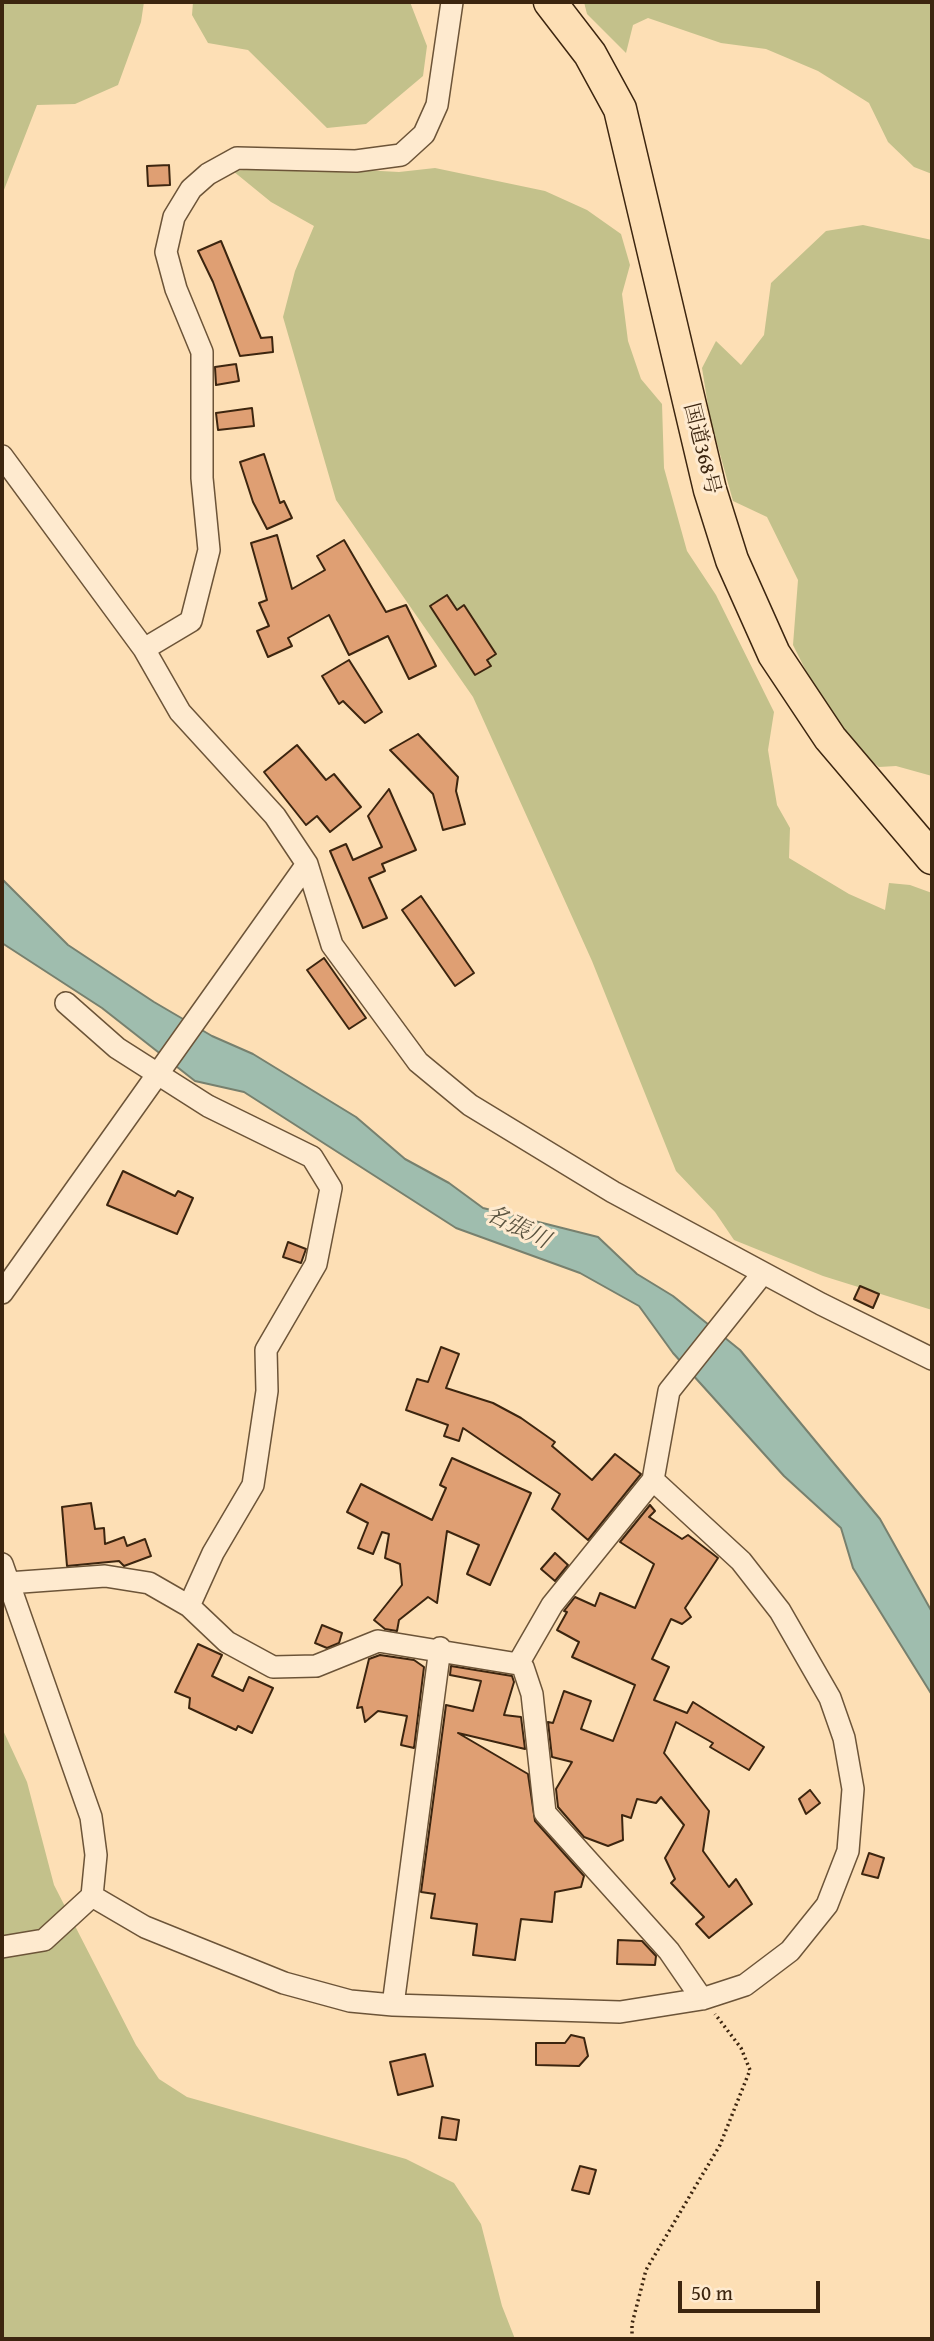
<!DOCTYPE html>
<meta charset="utf-8">
<style>
body{margin:0}
#map{position:relative;width:934px;height:2341px;overflow:hidden;background:#fddfb5;font-family:"Gentium Book Plus",serif}
canvas{display:block}
.frame{position:absolute;inset:0;border:4px solid #3c250f;pointer-events:none}
.scale{position:absolute;left:678px;top:2281px;width:142px;height:32px;box-sizing:border-box;border:4px solid #3c250f;border-top:0;padding-left:9px;font-size:21px;line-height:24px;white-space:nowrap;color:#3c250f;-webkit-text-stroke:5px #feeacf;paint-order:stroke}
</style>
<div id="map">
<canvas width="934" height="2341"></canvas>
<div class="frame"></div>
<div class="scale">50 m</div>
</div>
<script>
const ctx = document.querySelector('canvas').getContext('2d');
ctx.lineJoin = 'round';
function paint(path, color) {
  ctx.fillStyle = color;
  ctx.fill(path, 'evenodd');
}
function poly(rows) {
  const path = new Path2D();
  for (const r of rows) {
    path.moveTo(r[0], r[1]);
    for (let i = 2; i < r.length; i += 2) path.lineTo(r[i], r[i + 1]);
  }
  return path;
}
function strokePath(path, color, width, dash) {
  ctx.strokeStyle = color;
  ctx.lineWidth = width;
  ctx.lineCap = dash ? 'butt' : 'round';
  ctx.setLineDash(dash || []);
  ctx.stroke(path);
}
function label(font, color, halo, rows, align = 'center') {
  ctx.font = font + ' "Gentium Book Plus","Noto Serif JP",serif';
  ctx.lineWidth = 6;
  ctx.setLineDash([]);
  ctx.textBaseline = 'middle';
  ctx.strokeStyle = halo;
  ctx.fillStyle = color;
  for (const [text, x, y, turn = 0] of rows) {
    ctx.save();
    ctx.translate(x, y);
    ctx.rotate((+turn || 0) * Math.PI / 180);
    ctx.textAlign = isNaN(turn) ? turn : align;
    if (halo) ctx.strokeText(text, 0, 0);
    ctx.fillText(text, 0, 0);
    ctx.restore();
  }
}
paint(poly([
 [2,2,144,2,141,22,118,85,75,104,37,105,2,195],
 [193,2,410,2,427,46,423,76,366,124,327,128,248,50,208,43,192,15],
 [584,2,932,2,932,174,914,167,888,142,869,103,818,71,766,49,721,43,648,18,633,25,626,53,587,14],
 [288,166,399,172,435,168,545,191,587,210,621,234,630,265,622,294,628,341,641,379,662,404,664,468,687,551,716,595,774,712,768,750,777,805,790,828,789,858,849,894,885,910,889,883,910,885,932,893,932,1310,823,1276,734,1240,715,1212,676,1171,592,961,473,697,336,500,283,317,295,271,314,226,271,202,233,171],
 [863,225,932,240,932,776,896,766,879,767,837,733,793,645,798,580,767,517,733,501,710,418,702,368,716,341,741,365,764,335,771,283,826,231],
 [2,1728,27,1782,54,1885,136,2045,159,2079,187,2097,406,2159,454,2183,481,2224,502,2306,515,2339,2,2339]
]), '#c3c18b');
const water = poly([
 [2,879,68,945,154,1002,212,1036,253,1054,356,1117,405,1159,449,1183,483,1208,598,1237,637,1274,673,1296,740,1350,880,1519,932,1612,932,1695,853,1568,841,1528,784,1476,673,1353,639,1306,580,1273,456,1228,244,1092,195,1081,102,1008,2,943,2,879]
]);
paint(water, '#9fbdae');
strokePath(water, '#77806e', 2);
const building = poly([
 [169,165,170,185,148,186,147,166,169,165],
 [221,241,261,338,272,337,273,352,240,356,213,282,198,251,221,241],
 [236,364,239,381,216,385,215,367,236,364],
 [252,408,254,426,218,430,216,413,252,408],
 [264,454,280,503,284,501,292,518,267,529,253,502,240,462,264,454],
 [277,535,292,589,325,570,317,556,344,540,386,612,406,605,436,666,409,679,388,636,349,655,329,615,288,638,292,646,268,657,257,631,269,626,259,603,267,600,251,543,277,535],
 [447,595,457,610,464,605,496,654,487,660,491,666,475,675,430,606,447,595],
 [349,660,382,712,365,723,343,701,339,704,322,676,349,660],
 [418,734,458,777,456,791,465,824,443,830,433,794,390,750,418,734],
 [297,745,326,780,334,774,361,807,330,832,317,816,306,825,264,772,297,745],
 [389,789,416,850,382,864,385,871,369,878,387,918,363,928,330,851,346,844,353,860,382,847,368,816,389,789],
 [421,896,474,973,455,986,402,910,421,896],
 [324,958,366,1018,349,1029,307,970,324,958],
 [123,1171,175,1196,178,1191,193,1198,177,1234,107,1205,123,1171],
 [288,1242,306,1249,301,1263,283,1257,288,1242],
 [860,1286,879,1294,873,1308,854,1299,860,1286],
 [441,1347,459,1354,446,1388,493,1403,521,1418,555,1442,552,1446,592,1480,615,1454,641,1474,588,1540,552,1509,560,1494,463,1428,459,1441,444,1436,448,1425,406,1410,417,1379,428,1382,441,1347],
 [452,1458,531,1493,490,1585,467,1574,479,1545,447,1531,437,1603,428,1597,399,1620,397,1631,385,1629,374,1620,402,1585,400,1564,385,1558,389,1534,382,1532,373,1554,358,1548,368,1523,347,1512,361,1484,432,1520,446,1488,440,1485,452,1458],
 [91,1503,95,1529,104,1528,105,1544,124,1537,127,1546,145,1539,151,1556,124,1566,119,1561,67,1566,62,1507,91,1503],
 [650,1505,655,1511,649,1517,682,1539,688,1535,718,1558,685,1608,691,1617,682,1624,671,1619,652,1659,669,1667,654,1700,687,1713,693,1702,764,1747,749,1770,710,1747,713,1743,676,1722,664,1753,709,1811,703,1851,729,1887,736,1879,752,1904,709,1938,696,1924,704,1917,671,1883,675,1879,665,1858,684,1825,661,1797,656,1803,637,1799,631,1818,622,1815,623,1840,608,1846,584,1837,558,1807,556,1789,572,1762,552,1757,548,1722,553,1723,564,1691,591,1701,581,1729,613,1741,635,1685,572,1657,579,1642,557,1630,567,1612,564,1611,575,1597,595,1606,600,1593,635,1608,654,1564,620,1542,650,1505],
 [555,1553,568,1565,555,1581,541,1569,555,1553],
 [322,1625,342,1633,339,1643,327,1648,315,1643,322,1625],
 [198,1644,222,1655,212,1676,243,1691,249,1677,273,1688,252,1733,238,1726,236,1730,189,1708,190,1698,175,1692,198,1644],
 [380,1655,414,1660,424,1667,414,1748,401,1745,407,1716,378,1711,365,1722,362,1707,357,1708,369,1659,380,1655],
 [451,1666,512,1676,514,1682,504,1715,521,1717,525,1749,458,1733,528,1774,535,1821,584,1876,581,1887,555,1892,552,1922,521,1919,515,1960,473,1955,477,1924,431,1918,435,1894,421,1892,446,1705,473,1711,481,1681,450,1675,451,1666],
 [810,1790,820,1803,806,1814,799,1799,810,1790],
 [869,1853,884,1858,878,1878,862,1874,869,1853],
 [618,1940,642,1941,656,1956,655,1965,617,1964,618,1940],
 [571,2035,584,2038,588,2056,579,2066,536,2065,536,2043,565,2043,571,2035],
 [425,2054,433,2086,398,2095,390,2062,425,2054],
 [442,2117,459,2120,456,2140,439,2138,442,2117],
 [580,2166,596,2170,589,2194,572,2190,580,2166]
]);
paint(building, '#df9f73');
strokePath(building, '#3c250f', 2);
const minor = poly([
 [2,456,144,649,180,712,275,816,307,864,332,945,418,1062,470,1105,613,1192,821,1304,932,1359],
 [144,649,191,621,209,550,202,478,202,352,176,289,166,252,174,217,191,189,208,174,237,158,356,161,401,155,424,134,437,105,452,2],
 [66,1003,117,1048,208,1106,312,1157,331,1188,316,1264,266,1350,267,1391,253,1485,213,1553,189,1606],
 [2,1293,307,864],
 [2,1564,91,1817,96,1855,92,1896,44,1940,2,1947],
 [8,1583,105,1576,149,1583,189,1606,227,1642,273,1667,316,1666,378,1641,518,1664,523,1667,532,1694,545,1813,669,1951,702,1999],
 [518,1664,552,1605,653,1480,669,1391,763,1273],
 [92,1896,145,1927,284,1983,350,2001,393,2005,620,2012,702,1999,745,1985,790,1951,827,1905,848,1851,853,1789,844,1738,830,1698,780,1611,741,1561,653,1480],
 [393,2005,440,1648]
]);
const highway = poly([
 [550,2,590,54,620,109,710,490,732,560,774,654,830,738,932,858]
]);
strokePath(minor, '#6c5438', 24);
strokePath(highway, '#3c250f', 35);
strokePath(poly([
 [632,2339,632,2324,646,2270,720,2145,750,2070,741,2048,715,2014]
]), '#3c250f', 3.5, [2, 3.5]);
strokePath(minor, '#feeacf', 21);
strokePath(highway, '#fddfb5', 32);
label('21px', '#3c250f', '#feeacf', [
 ["国道368号",701,449,76]
]);
label('italic 23px', '#5a533f', '#feeacf', [
 ["名張川",517,1228,26]
]);
</script>
